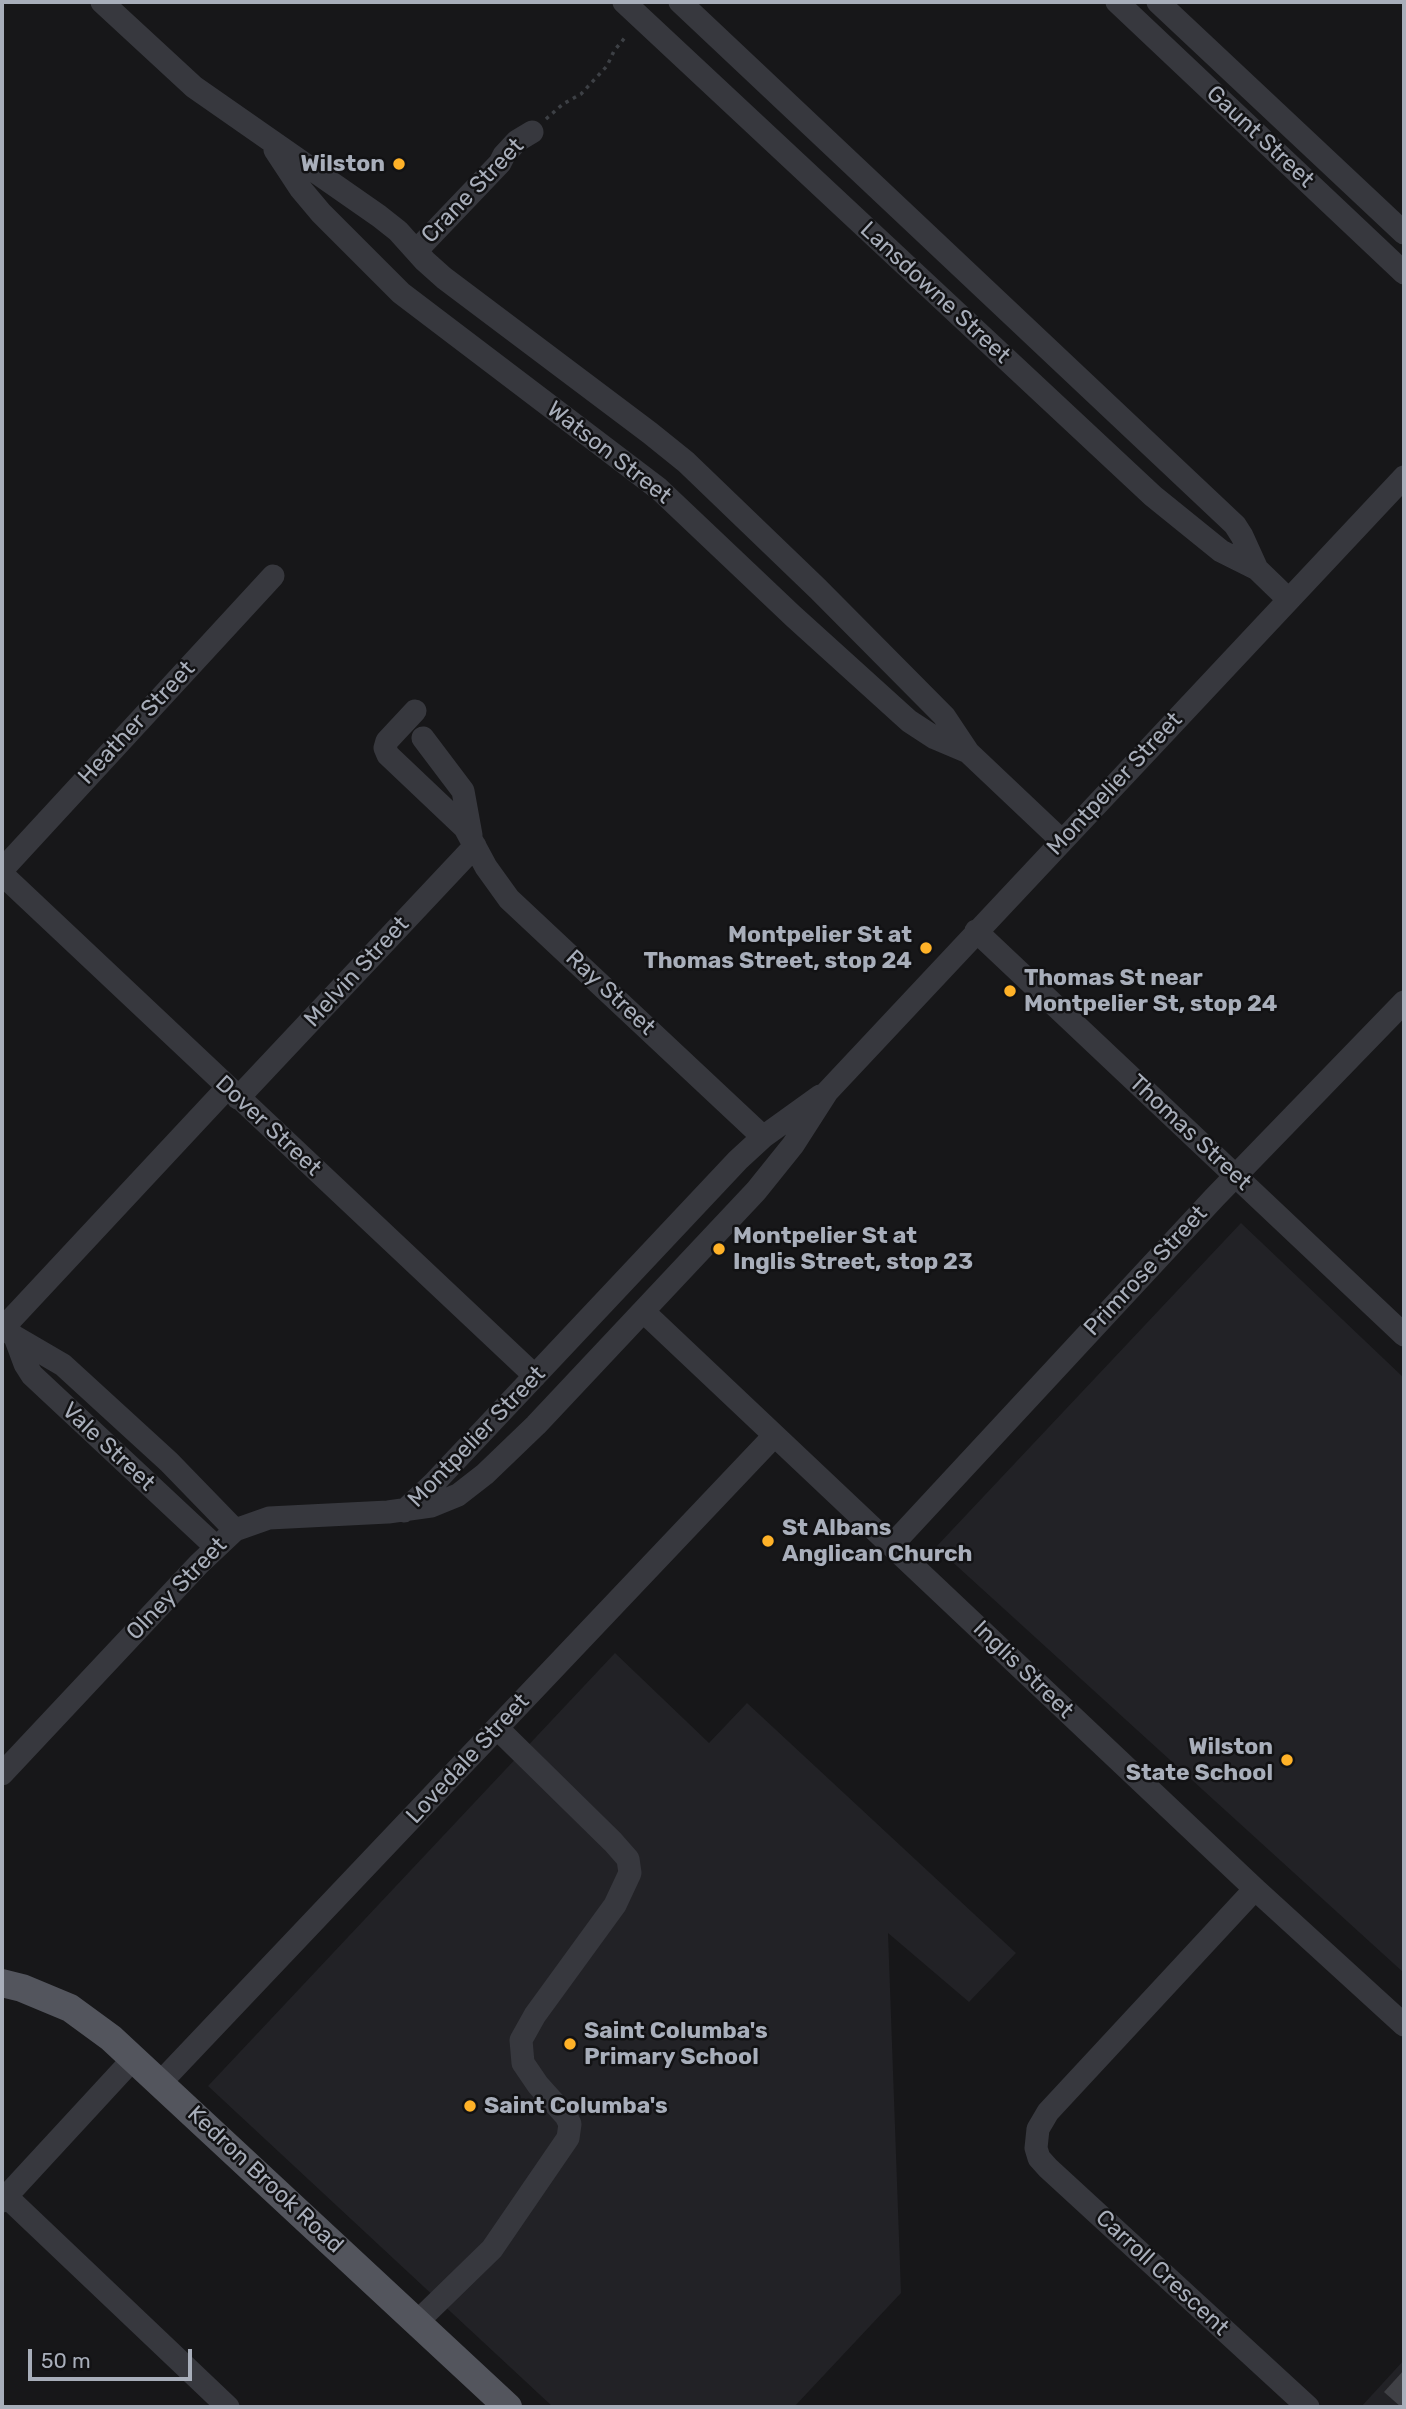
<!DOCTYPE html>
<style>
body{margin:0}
#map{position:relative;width:1406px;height:2409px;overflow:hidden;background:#171719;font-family:Rubik,sans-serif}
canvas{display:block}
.frame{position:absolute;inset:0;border:4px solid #a8aeba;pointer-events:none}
.scale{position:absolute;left:28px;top:2349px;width:164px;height:32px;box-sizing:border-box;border:4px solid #a8aeba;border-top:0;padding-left:9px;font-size:21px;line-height:24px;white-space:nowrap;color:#a8aeba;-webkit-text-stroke:5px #121214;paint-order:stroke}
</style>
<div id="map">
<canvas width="1406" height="2409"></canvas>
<div class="frame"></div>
<div class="scale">50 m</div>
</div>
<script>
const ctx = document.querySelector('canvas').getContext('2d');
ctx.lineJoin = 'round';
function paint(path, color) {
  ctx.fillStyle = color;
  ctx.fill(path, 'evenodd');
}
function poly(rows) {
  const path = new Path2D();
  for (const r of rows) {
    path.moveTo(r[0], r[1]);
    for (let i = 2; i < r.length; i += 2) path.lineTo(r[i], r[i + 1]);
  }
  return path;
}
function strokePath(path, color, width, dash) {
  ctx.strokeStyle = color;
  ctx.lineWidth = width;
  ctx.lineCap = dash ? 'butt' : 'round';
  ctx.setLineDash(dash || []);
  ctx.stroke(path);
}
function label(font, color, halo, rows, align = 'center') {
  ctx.font = font + ' Rubik,sans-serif';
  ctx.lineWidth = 5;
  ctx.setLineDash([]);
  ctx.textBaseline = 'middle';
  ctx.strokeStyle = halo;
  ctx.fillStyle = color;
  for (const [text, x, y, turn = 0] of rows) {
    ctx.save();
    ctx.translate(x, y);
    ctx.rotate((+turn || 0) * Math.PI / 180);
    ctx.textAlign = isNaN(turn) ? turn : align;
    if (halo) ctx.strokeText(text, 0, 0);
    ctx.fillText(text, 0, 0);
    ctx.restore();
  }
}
paint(poly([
 [1241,1223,1404,1378,1404,1973,936,1547],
 [615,1653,709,1743,747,1703,1016,1953,969,2002,888,1933,901,2293,794,2407,553,2407,208,2086],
 [1404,2360,1404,2407,1361,2407]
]), '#222226');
paint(poly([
 [1404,2370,1404,2407,1401,2407,1384,2392]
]), '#404146');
strokePath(poly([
 [546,119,563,104,581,94,607,66,614,51,627,35]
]), '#3d4045', 3.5, [3.5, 5]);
strokePath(poly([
 [102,2,194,87,379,216,398,231,425,261,444,278,650,433,686,462,818,589,944,716,968,752,1061,840],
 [624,2,1153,496,1221,551,1257,569,1288,599],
 [680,2,1235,525,1242,536,1257,569],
 [1117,2,1404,273],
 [1158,2,1404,233],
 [275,150,300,188,321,213,401,293,659,489,793,616,909,721,935,738,968,752],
 [416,251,500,163,504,155,517,141,532,132],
 [415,711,387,741,385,748,388,755,465,828,486,867,509,899,763,1137],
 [423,738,463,791,471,835],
 [2,870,273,576],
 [2,874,535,1376],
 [976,931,1404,1335],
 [238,1098,475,846],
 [644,1312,1255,1889,1404,2025],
 [2,1326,15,1337,63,1365,169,1462,235,1530],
 [4,1327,227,1088],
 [15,1337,25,1364,32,1375,216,1547],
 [404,1511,434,1483,738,1160,763,1137,820,1096],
 [892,1545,1215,1197,1404,1002],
 [2,1774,199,1564,235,1530,269,1518,388,1512,431,1506,458,1495,485,1474,536,1425,756,1191,793,1145,827,1092,1404,477],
 [1255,1889,1048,2112,1038,2129,1036,2148,1039,2158,1048,2168,1308,2407],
 [161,2082,774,1436],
 [6,2196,228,2407],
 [2,2201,134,2058],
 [416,2323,492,2249,568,2138,570,2124,566,2116,538,2085,523,2063,521,2040,535,2015,615,1905,630,1873,628,1859,613,1842,497,1728]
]), '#37383e', 23);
strokePath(poly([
 [2,1983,22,1988,70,2008,111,2038,508,2407]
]), '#53555d', 28);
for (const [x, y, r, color] of [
 [399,164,7,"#ffb228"],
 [926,948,7,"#ffb228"],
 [1010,991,7,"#ffb228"],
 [719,1249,7,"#ffb228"],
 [768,1541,7,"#ffb228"],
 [1287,1760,7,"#ffb228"],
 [570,2044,7,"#ffb228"],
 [470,2106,7,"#ffb228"]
]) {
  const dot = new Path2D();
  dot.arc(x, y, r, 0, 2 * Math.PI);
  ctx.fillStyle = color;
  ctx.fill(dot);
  strokePath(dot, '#121214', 2.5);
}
label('23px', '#a8aeba', '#121214', [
 ["Gaunt Street",1260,137,43],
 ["Crane Street",473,191,-46],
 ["Lansdowne Street",935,293,43],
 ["Watson Street",609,453,38],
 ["Heather Street",137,723,-47],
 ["Montpelier Street",1115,784,-47],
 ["Melvin Street",357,972,-47],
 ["Ray Street",610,993,43],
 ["Dover Street",268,1126,43],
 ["Thomas Street",1190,1133,43],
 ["Primrose Street",1146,1271,-47],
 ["Montpelier Street",477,1437,-46],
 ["Vale Street",108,1447,43],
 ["Olney Street",177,1589,-46],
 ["Inglis Street",1023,1670,44],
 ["Lovedale Street",468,1759,-47],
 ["Kedron Brook Road",265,2180,43],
 ["Carroll Crescent",1162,2273,43]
]);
label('bold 23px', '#a8aeba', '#121214', [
 ["Wilston",385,164,"right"],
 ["Montpelier St at",912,935,"right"],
 ["Thomas Street, stop 24",912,961,"right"],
 ["Thomas St near",1024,978],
 ["Montpelier St, stop 24",1024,1004],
 ["Montpelier St at",733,1236],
 ["Inglis Street, stop 23",733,1262],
 ["St Albans",782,1528],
 ["Anglican Church",782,1554],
 ["Wilston",1273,1747,"right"],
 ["State School",1273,1773,"right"],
 ["Saint Columba's",584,2031],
 ["Primary School",584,2057],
 ["Saint Columba's",484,2106]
], 'left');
</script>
